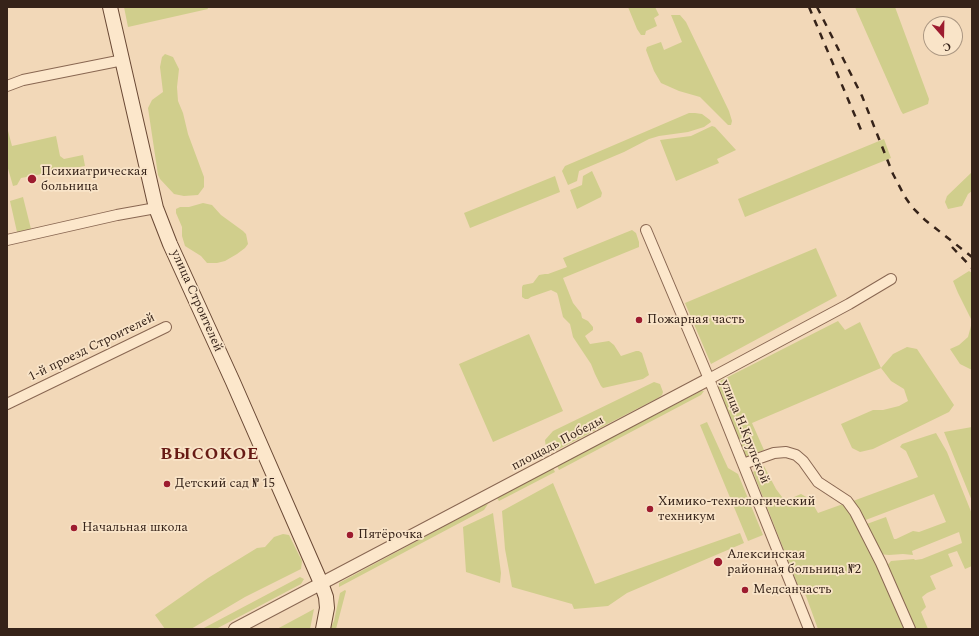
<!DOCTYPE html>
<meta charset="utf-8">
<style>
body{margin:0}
#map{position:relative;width:979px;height:636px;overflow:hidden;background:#f2d8b8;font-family:Spectral,serif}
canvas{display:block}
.frame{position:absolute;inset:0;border:8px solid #362319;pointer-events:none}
.north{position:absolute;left:923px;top:16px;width:40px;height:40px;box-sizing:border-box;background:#f9e4c8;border:1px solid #ab9782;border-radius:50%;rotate:160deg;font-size:11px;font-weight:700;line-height:16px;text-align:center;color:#362319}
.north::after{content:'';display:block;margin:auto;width:14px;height:18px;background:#9d1c2f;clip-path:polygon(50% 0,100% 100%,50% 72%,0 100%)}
</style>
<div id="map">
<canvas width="979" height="636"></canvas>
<div class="frame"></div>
<div class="north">С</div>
</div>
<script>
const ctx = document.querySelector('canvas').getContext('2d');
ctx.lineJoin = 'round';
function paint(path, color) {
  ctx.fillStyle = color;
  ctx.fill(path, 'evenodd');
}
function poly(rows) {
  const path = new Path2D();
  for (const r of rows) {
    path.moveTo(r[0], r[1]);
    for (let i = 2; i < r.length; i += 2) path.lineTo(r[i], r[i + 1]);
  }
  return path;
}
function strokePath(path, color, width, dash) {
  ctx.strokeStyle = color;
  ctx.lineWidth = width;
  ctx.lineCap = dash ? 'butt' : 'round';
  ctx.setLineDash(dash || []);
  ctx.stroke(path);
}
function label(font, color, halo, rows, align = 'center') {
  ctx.font = font + ' Spectral,serif';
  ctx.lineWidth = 3.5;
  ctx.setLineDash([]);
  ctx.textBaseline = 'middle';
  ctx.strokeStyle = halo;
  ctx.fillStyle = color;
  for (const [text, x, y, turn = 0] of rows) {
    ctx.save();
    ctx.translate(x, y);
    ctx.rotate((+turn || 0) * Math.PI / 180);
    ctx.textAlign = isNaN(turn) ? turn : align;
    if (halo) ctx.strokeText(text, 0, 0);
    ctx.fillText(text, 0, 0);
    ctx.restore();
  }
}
paint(poly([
 [124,7,207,7,208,9,128,27],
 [628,7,655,7,659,15,654,18,657,26,646,31,645,35,641,35,637,29],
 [855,7,895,7,929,99,928,104,903,114,901,111],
 [671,15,680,15,686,22,729,111,732,121,731,125,728,125,700,97,679,91,661,83,654,71,646,50,647,47,661,42,664,50,682,42],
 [165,54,173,57,179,69,177,87,178,101,183,113,188,134,204,177,204,187,198,195,184,196,174,194,160,179,158,175,148,108,152,100,163,92,160,67,162,57],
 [689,113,695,113,702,114,710,120,711,122,704,127,688,132,659,136,649,139,624,152,579,171,577,181,568,185,562,171,565,166],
 [712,126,715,127,736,150,717,159,719,163,676,181,660,140,691,136],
 [7,127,12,146,56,136,60,156,64,159,83,155,85,166,21,178,17,185,13,186,7,165],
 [884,139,891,158,745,217,738,199],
 [592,171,602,193,601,197,577,209,570,190,582,185,583,176],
 [972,172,972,191,968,194,962,206,948,209,945,202,947,196],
 [555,176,560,192,470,228,464,213],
 [23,197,31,229,17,232,10,201],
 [203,203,212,205,221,215,243,231,246,234,248,244,245,248,237,254,225,261,217,263,207,263,201,256,185,246,182,236,182,227,176,213,176,209,180,207,189,207],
 [632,230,636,233,639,242,639,247,563,278,573,303,581,313,582,318,588,321,593,327,593,330,585,336,590,344,609,341,614,345,621,356,636,351,639,351,642,353,649,375,643,379,603,388,601,386,595,374,591,364,573,337,570,324,563,317,558,296,557,293,551,290,531,297,528,299,525,299,522,297,522,287,523,285,533,283,539,275,545,274,548,274,567,267,563,258],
 [816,248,837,296,711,364,685,303],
 [969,271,972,273,972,321,958,293,953,281],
 [838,321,845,330,860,322,881,368,893,354,907,347,917,349,954,405,949,412,873,449,860,452,852,448,841,424,873,410,883,410,899,406,908,401,904,389,891,381,881,368,752,423,764,450,744,458,718,388,720,381],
 [972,322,972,370,960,364,950,349,959,345,968,337],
 [529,334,563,411,493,442,459,364],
 [654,382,660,384,663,392,662,395,658,398,555,451,552,452,546,448,545,440,553,431],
 [701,391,704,391,701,395,559,470,557,466],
 [707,422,728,468,738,474,763,535,748,541,700,425],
 [972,427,972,501,944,432],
 [936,433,947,452,972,514,972,566,965,569,957,551,948,554,953,566,930,576,936,589,927,593,922,597,926,607,921,612,928,629,913,629,886,567,891,561,914,559,915,560,922,559,962,543,959,532,912,551,913,555,903,554,889,555,879,554,864,525,886,517,894,539,896,539,913,531,919,532,946,522,934,494,863,521,853,501,918,477,906,451,900,447,902,444],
 [764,466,776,489,785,501,801,494,810,499,818,513,843,504,853,517,908,629,818,629,806,596,799,588,753,472],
 [553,468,555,472,499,501,497,498],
 [553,483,595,584,740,533,744,543,627,593,608,606,574,609,572,604,512,587,505,549,502,511],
 [488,504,484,510,339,587,339,583,484,505],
 [493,513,501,573,500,583,466,572,463,527],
 [283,534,289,535,302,561,301,569,245,597,191,629,165,629,155,615,208,578,257,548,265,547,274,537],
 [300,577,304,579,301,584,216,629,202,629],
 [345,590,346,591,336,629,330,629,334,621,340,593],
 [314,609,310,629,277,629,303,615]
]), '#d0ce8c');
const minor = poly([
 [7,86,23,80,123,60],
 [646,230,709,379,809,629],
 [7,240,117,215,156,208],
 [709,379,849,304,891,279],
 [7,404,166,327],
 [743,464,774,453,786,452,796,455,803,461,818,482,847,501,855,512,881,563,910,629]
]);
const tertiary = poly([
 [235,629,709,379]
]);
const secondary = poly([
 [110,7,156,208,170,244,233,382,321,583,326,597,327,608,323,629]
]);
strokePath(minor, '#896752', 12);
strokePath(tertiary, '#896752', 14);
strokePath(secondary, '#6a4935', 16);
strokePath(minor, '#fce7cb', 10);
strokePath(tertiary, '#fce7cb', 12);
strokePath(secondary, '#fce7cb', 14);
strokePath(poly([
 [809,7,861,130],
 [817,7,862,96,893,174,905,197,912,207,925,220,972,257],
 [952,247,972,268]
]), '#362319', 2.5, [7, 7]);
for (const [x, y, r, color] of [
 [32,179,5,"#9d1c2f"],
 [639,320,4,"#9d1c2f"],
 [167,484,4,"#9d1c2f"],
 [650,509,4,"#9d1c2f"],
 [74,528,4,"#9d1c2f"],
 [350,535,4,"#9d1c2f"],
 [718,562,5,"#9d1c2f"],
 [745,590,4,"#9d1c2f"]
]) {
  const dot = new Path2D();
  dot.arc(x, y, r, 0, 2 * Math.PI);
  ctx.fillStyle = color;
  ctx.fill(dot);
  strokePath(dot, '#f9e4c8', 1.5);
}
label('13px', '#362319', '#f9e4c8', [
 ["Психиатрическая",41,172],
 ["больница",41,187],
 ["Пожарная часть",647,320],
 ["Детский сад № 15",175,484],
 ["Химико-технологический",658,502],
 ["техникум",658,517],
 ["Начальная школа",82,528],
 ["Пятёрочка",358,535],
 ["Алексинская",727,555],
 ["районная больница №2",727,570],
 ["Медсанчасть",753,590]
], 'left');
label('13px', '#362319', '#f9e4c8', [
 ["улица Строителей",196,301,66],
 ["1-й проезд Строителей",92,348,-26],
 ["улица Н.Крупской",744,432,68],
 ["площадь Победы",558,444,-28]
]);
ctx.letterSpacing = '1px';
label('bold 17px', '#671a14', '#f9e4c8', [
 ["ВЫСОКОЕ",210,456]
]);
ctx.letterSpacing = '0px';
</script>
